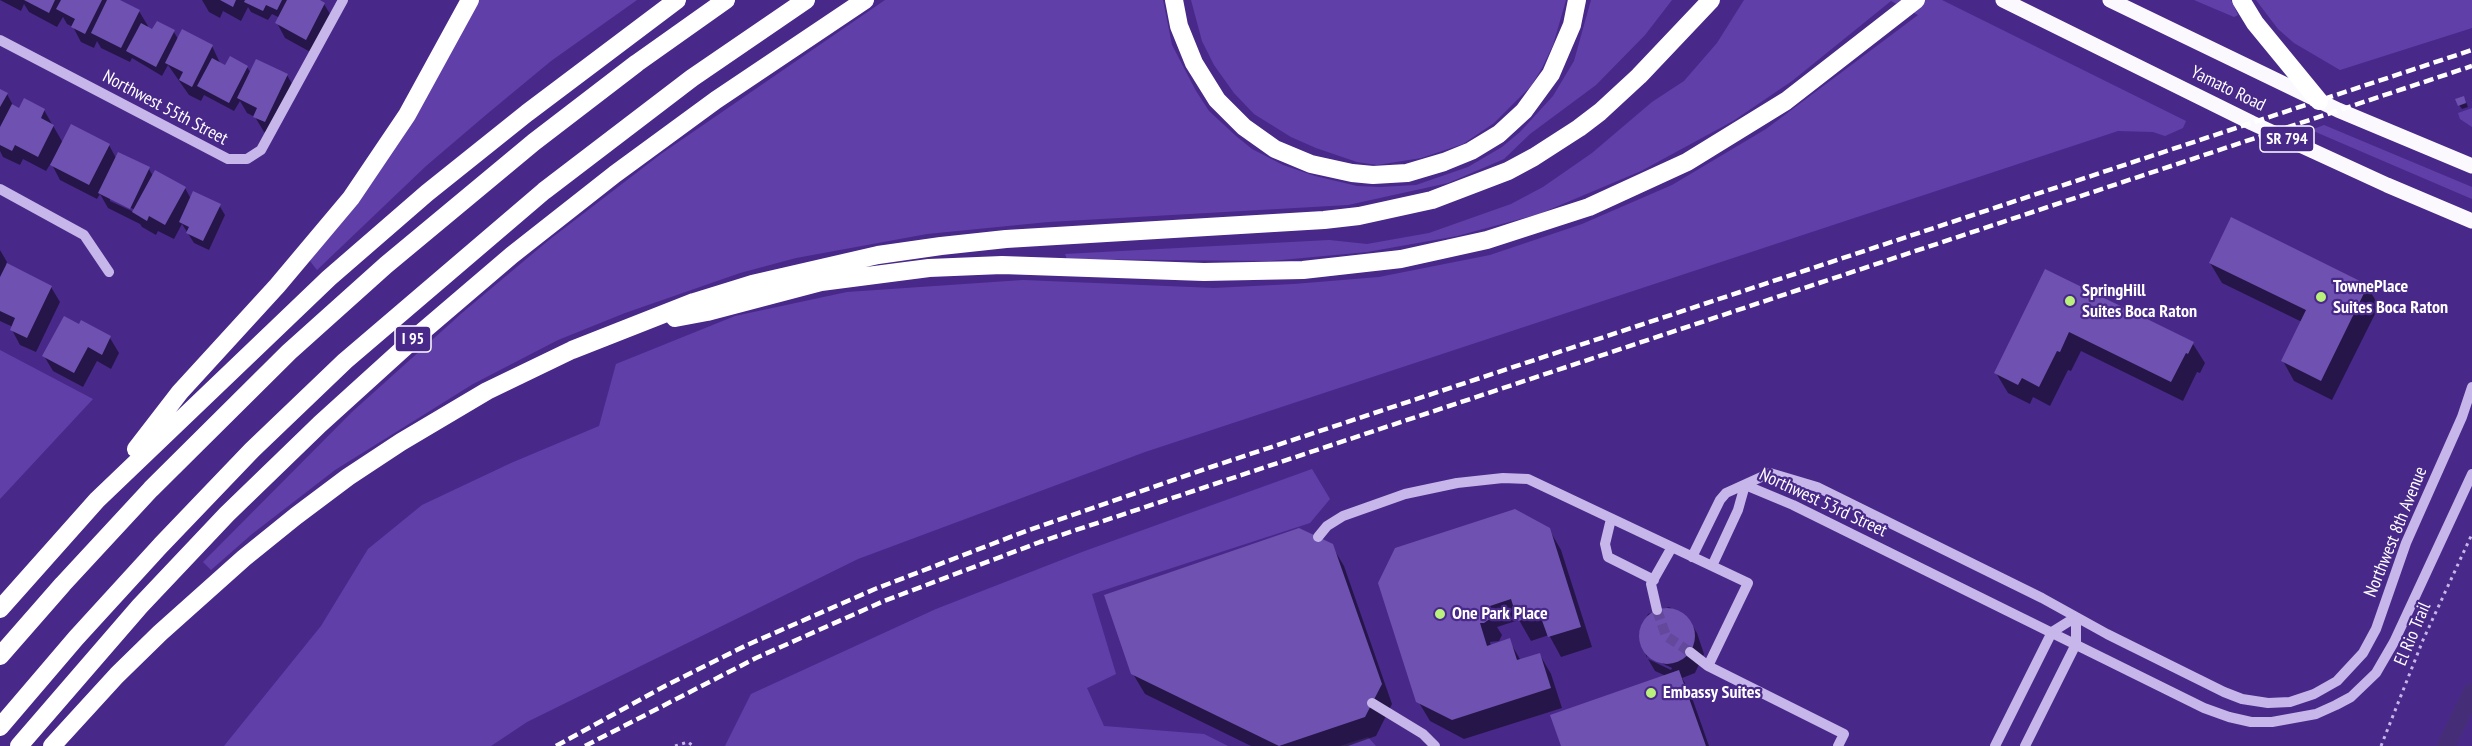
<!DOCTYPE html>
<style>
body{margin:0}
canvas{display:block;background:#482889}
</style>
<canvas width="2472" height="746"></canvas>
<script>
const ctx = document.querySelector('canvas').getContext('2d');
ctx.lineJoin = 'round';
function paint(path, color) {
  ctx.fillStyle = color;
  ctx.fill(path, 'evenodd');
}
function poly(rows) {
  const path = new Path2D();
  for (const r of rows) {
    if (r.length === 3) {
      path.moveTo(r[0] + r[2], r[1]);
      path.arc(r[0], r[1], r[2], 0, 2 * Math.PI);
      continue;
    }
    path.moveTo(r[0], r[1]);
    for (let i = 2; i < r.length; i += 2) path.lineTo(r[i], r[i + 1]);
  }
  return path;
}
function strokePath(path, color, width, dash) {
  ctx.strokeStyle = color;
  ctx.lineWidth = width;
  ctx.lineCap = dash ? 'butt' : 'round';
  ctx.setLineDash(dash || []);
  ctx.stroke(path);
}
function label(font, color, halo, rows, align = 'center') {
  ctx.font = font + ' "PT Sans Narrow",sans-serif';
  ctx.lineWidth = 4.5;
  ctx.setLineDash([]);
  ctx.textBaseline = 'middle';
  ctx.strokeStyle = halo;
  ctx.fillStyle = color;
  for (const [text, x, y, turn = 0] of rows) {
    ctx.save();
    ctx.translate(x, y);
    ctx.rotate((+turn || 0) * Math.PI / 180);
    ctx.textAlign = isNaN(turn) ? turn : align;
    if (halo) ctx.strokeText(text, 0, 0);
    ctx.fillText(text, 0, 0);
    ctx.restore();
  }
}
paint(poly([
 [477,0,637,0,551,61,487,114,426,166,317,270,310,261,370,184],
 [885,0,1163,0,1172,45,1196,91,1209,111,1236,136,1252,149,1283,165,1315,176,1357,186,1380,187,1416,185,1468,167,1502,147,1520,132,1553,96,1574,61,1591,0,1672,0,1645,35,1596,85,1530,134,1504,159,1448,183,1348,205,1048,222,927,234,796,258,740,273,625,313,558,340,473,384,335,470,252,534,211,570,203,562,352,412,462,313,549,240,661,154],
 [1191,0,1566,0,1553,45,1542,68,1531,86,1494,123,1463,144,1421,158,1377,165,1357,162,1316,148,1291,137,1254,114,1234,93,1214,65,1202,41],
 [1744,0,1942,0,2186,121,2183,128,2165,136,2153,132,2118,131,1145,452,858,559,527,722,491,746,224,746,321,626,368,549,422,505,511,463,599,426,616,364,735,316,847,292,1023,280,1214,288,1294,284,1379,277,1490,255,1582,224,1672,185,1766,129,1918,15,1891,1,1792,81,1733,121,1641,171,1539,214,1457,236,1367,252,1270,261,1067,259,1065,254,1329,240,1367,244,1429,233,1511,204,1543,187,1592,153,1652,102,1684,81,1717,43],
 [2194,0,2231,0,2238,15,2234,17],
 [2256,0,2472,0,2472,28,2340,70,2294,43,2278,29],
 [2472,108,2472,127,2460,119,2458,113],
 [2324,125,2472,187,2472,199,2311,130],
 [0,350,93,399,0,499],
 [1312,469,1330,499,1310,523,1092,594,1116,674,1087,688,1104,726,1204,734,1228,746,725,746,751,694,936,609,1082,552],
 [1368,737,1376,746,1340,746]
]), '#6040a8');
paint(poly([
 [0,0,117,0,139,11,148,26,147,28,153,32,174,32,178,39,212,46,220,63,225,67,247,67,251,73,287,75,296,91,273,136,264,132,255,117,247,113,240,101,234,111,204,95,201,101,189,95,168,65,162,76,132,58,130,62,101,48,97,41,94,48,81,42,73,27,67,24,63,17,57,27,29,12,24,4,21,11],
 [202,0,316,0,324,4,333,19,314,54,285,38,277,23,280,18,272,14,268,20,251,12,248,7,241,21,223,11,220,18,209,12],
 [0,90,7,94,14,107,19,110,44,110,63,143,109,145,116,158,149,169,153,176,185,188,191,199,219,205,225,215,209,250,194,243,182,224,174,239,158,231,156,235,142,227,140,224,108,208,100,194,97,199,60,180,51,163,46,171,23,159,20,165,3,157,0,151],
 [110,197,137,211,136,213,110,201],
 [2466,102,2468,107,2462,109,2459,105],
 [0,250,7,262,6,265,51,287,60,302,36,352,20,345,12,330,13,327,0,321],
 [2210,263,2367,286,2379,306,2332,400,2294,381,2283,361,2302,322,2222,283],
 [2046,271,2193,344,2205,363,2200,373,2197,372,2183,401,2081,351,2071,371,2068,370,2050,406,2033,397,2030,404,2008,393,1996,373],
 [82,322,110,338,119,353,111,369,97,361,83,387,53,371,44,356],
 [1549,529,1561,550,1592,647,1561,657,1549,635,1531,641,1519,620,1497,627,1502,635,1499,641,1490,642,1491,646,1509,640,1521,661,1540,655,1551,674,1562,708,1464,739,1430,721,1418,701,1380,583],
 [1332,546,1344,566,1392,704,1376,736,1348,746,1251,746,1145,694,1133,674],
 [1669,607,1688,618,1697,633,1704,654,1695,673,1682,678,1690,692,1709,746,1562,746,1666,676,1655,671,1648,659,1671,670,1672,668,1647,656,1647,658,1639,634,1648,614]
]), '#0007');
strokePath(poly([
 [2446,746,2472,692]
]), '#452e77', 18);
paint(poly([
 [24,0,55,0,49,13],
 [61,0,102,0,85,34,71,27,75,19,56,9],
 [107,0,120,0,140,10,121,48,91,33],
 [220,0,236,0,233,7],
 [245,0,282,0,277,10,266,5,263,11,244,2],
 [287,0,320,0,325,3,306,40,275,23],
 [157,21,175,30,156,67,126,51,141,23,152,29],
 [182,29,213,45,192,87,179,80,183,72,165,63],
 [230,56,248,66,229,103,197,86,212,58,225,65],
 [256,59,288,74,265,122,253,117,257,108,237,98],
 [0,89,8,93,0,107],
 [2464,96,2466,103,2458,106,2455,99],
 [24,98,45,109,41,118,54,125,38,157,15,145,12,151,0,145,0,127,12,104,19,108],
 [71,124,110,144,89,185,50,165],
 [118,152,150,167,130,209,98,193],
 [155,170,186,187,165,225,149,216,147,221,132,212],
 [193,191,221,204,203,241,186,233,189,227,179,222],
 [2231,217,2368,285,2321,381,2281,361,2306,310,2209,263],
 [7,263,52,286,27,338,10,330,15,318,0,311,0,277],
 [2045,269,2194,342,2188,354,2186,353,2171,382,2069,332,2060,352,2057,351,2039,387,2022,378,2018,385,1994,373],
 [64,316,79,324,81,320,111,336,102,355,88,347,74,373,42,356],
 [1515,509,1550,528,1581,627,1548,637,1540,615,1518,621,1511,599,1487,607,1491,614,1491,618,1484,623,1480,623,1487,646,1510,638,1517,660,1540,653,1551,688,1452,720,1416,702,1378,583,1395,548],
 [1299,528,1333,544,1382,684,1365,717,1279,746,1131,674,1104,595],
 [1667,636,28],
 [1679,670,1706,746,1561,746,1550,715]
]), '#6f51b1');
strokePath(poly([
 [1657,610,1666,636,1690,652]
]), '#63489b', 10, [10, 5]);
strokePath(poly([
 [675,746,688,742,693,746],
 [2381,746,2423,640,2472,534]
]), '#c6b6e9', 3, [3, 4.5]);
strokePath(poly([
 [0,40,228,159,247,159,261,150,343,0],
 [0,189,84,235,109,272],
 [1745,485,1793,505,2204,708,2229,717,2251,722,2272,722,2316,714,2336,705,2351,697,2376,673,2394,642,2472,474],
 [1611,519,1605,544,1608,557,1654,580],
 [1318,537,1327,526,1343,516,1405,494,1457,483,1503,478,1528,479,1748,583,1708,666,1844,734,1838,746],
 [1692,557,1720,500,1726,493,1770,473,1817,487,2042,598,2107,634,2224,692,2242,699,2268,703,2290,702,2314,694,2337,681,2363,653,2376,629,2406,543,2462,417,2472,387],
 [1712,566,1738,510,1745,485],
 [1657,610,1651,584,1672,547],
 [1690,652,1708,666],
 [1372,703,1423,734,1435,746],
 [1995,746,2052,632,2076,617],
 [2025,746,2076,644,2076,617]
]), '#c6b6e9', 10);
strokePath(poly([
 [2003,0,2252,123,2387,185,2472,221],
 [2110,0,2338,110,2472,166]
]), '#fbf9fe', 15);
strokePath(poly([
 [1174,0,1179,26,1194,63,1217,100,1244,127,1275,149,1311,164,1352,173,1373,175,1407,173,1444,162,1471,151,1499,134,1524,111,1551,74,1572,25,1577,0],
 [2241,0,2255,23,2319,101],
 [675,318,707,312,821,282,929,268,1002,265,1204,272,1303,270,1401,259,1487,240,1589,207,1687,162,1786,101,1916,0],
 [136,449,180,392,277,286,351,198,407,115,470,0],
 [0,609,97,500,329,278,427,193,527,113,677,0],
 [0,656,63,584,151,489,289,352,386,265,534,142,637,63,726,0],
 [0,727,76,638,161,545,252,450,345,361,544,191,692,78,806,0],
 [19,746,140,606,227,514,320,424,416,337,512,255,615,174,716,100,865,0],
 [52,746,117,675,160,633,244,558,296,516,348,477,401,442,487,391,572,350,694,302,752,284,878,255,941,246,1006,239,1324,220,1359,216,1432,200,1508,171,1534,157,1579,128,1600,112,1639,76,1711,0]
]), '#fff', 18);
strokePath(poly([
 [556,746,665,686,747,645,875,589,1026,531,1211,467,2472,50],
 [585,746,756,658,884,601,1040,542,2472,66]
]), '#fff', 4.5, [10, 4.5]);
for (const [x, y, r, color] of [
 [2321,297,6,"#baf17c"],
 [2070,301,6,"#baf17c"],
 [1440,614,6,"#baf17c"],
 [1651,693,6,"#baf17c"]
]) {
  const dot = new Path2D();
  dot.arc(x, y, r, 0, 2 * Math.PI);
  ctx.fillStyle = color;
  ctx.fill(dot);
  strokePath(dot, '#482889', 2);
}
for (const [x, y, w] of [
 [2287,139,54],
 [413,339,36]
]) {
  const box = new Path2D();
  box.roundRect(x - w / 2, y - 13, w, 26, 4.5);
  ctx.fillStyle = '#482889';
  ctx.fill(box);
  strokePath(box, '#fff', 1.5);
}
label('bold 16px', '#fff', null, [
 ["SR 794",2287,139],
 ["I 95",413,339]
]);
label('18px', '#fff', '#482889', [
 ["Yamato Road",2228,89,26],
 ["Northwest 55th Street",165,108,28],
 ["Northwest 53rd Street",1823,503,25],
 ["Northwest 8th Avenue",2396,532,-68],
 ["El Rio Trail",2413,634,-67]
]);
label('bold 18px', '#fff', '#482889', [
 ["TownePlace",2333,287],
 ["Suites Boca Raton",2333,308],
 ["SpringHill",2082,291],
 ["Suites Boca Raton",2082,312],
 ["One Park Place",1452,614],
 ["Embassy Suites",1663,693]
], 'left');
</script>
